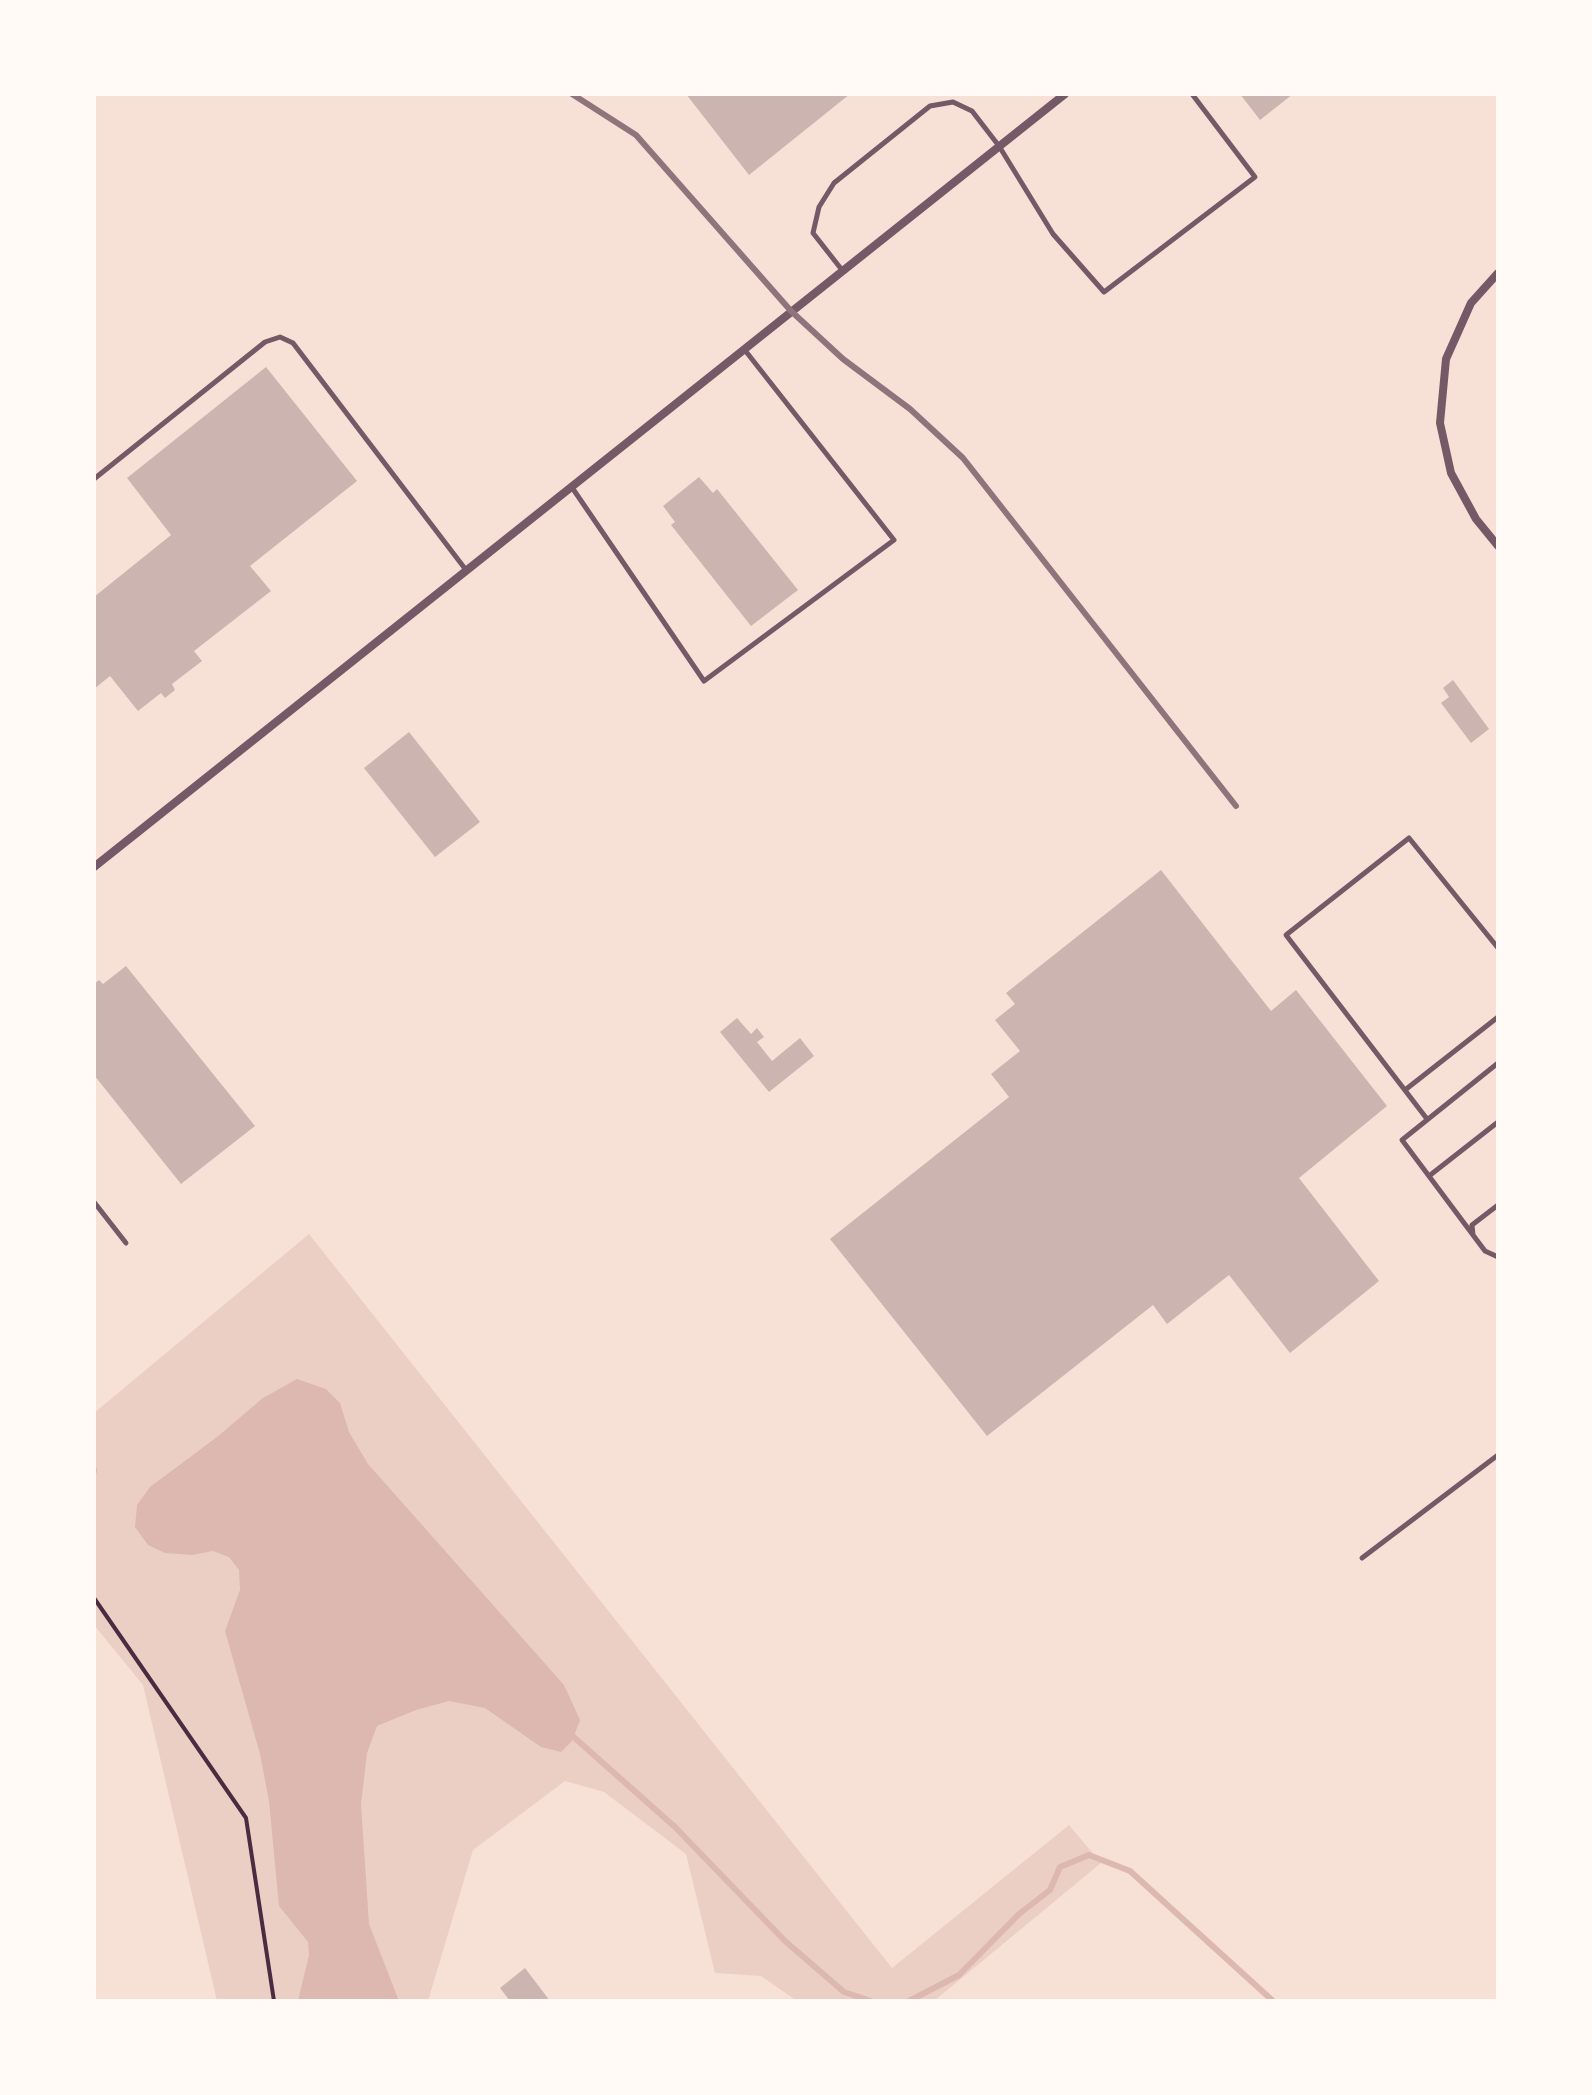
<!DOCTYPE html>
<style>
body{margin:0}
#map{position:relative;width:1592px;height:2095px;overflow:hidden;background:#f7e1d7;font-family:"PT Sans Narrow",sans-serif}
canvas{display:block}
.frame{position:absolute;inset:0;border:96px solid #fffaf5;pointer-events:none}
</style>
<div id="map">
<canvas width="1592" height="2095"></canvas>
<div class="frame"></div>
</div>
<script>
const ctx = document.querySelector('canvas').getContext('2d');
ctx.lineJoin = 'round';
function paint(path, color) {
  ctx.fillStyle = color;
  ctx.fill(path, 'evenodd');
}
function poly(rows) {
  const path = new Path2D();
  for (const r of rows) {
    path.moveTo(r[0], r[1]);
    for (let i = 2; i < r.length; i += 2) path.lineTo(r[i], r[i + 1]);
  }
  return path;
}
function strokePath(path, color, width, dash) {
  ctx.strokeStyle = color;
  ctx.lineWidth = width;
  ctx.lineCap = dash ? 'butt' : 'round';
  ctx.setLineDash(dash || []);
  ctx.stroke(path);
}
paint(poly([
 [309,1234,892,1968,1069,1825,1101,1863,934,2001,797,2001,761,1976,715,1973,686,1854,604,1792,565,1781,473,1850,428,2001,217,2001,143,1685,94,1625,94,1413]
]), '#ebcfc5');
paint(poly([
 [297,1379,326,1389,340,1403,349,1432,368,1464,564,1685,580,1720,572,1741,561,1752,541,1747,485,1708,449,1701,416,1710,377,1726,367,1753,361,1804,369,1924,399,2001,298,2001,309,1955,308,1942,279,1906,269,1801,260,1754,225,1631,240,1590,239,1570,229,1557,213,1551,192,1555,165,1553,148,1545,135,1527,137,1505,150,1487,217,1437,263,1398]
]), '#dcb8b0');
strokePath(poly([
 [94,1470,94,1471],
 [568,1732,675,1827,785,1941,844,1992,871,2001],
 [909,2001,959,1975,1019,1914,1050,1890,1060,1867,1089,1855,1130,1871,1273,2001]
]), '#dcb8b0', 6);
paint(poly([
 [686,94,850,94,749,175],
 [1240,94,1293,94,1260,120],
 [266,367,357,481,250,566,271,591,194,651,202,661,172,684,175,690,165,698,161,693,138,711,110,676,94,689,94,597,171,535,127,478],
 [699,477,713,493,717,489,798,590,751,626,671,525,675,522,663,506],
 [1453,680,1489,729,1471,743,1441,703,1449,697,1443,688],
 [409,732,480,822,435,857,364,768],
 [1161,870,1271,1011,1296,990,1387,1106,1299,1178,1379,1281,1290,1353,1229,1275,1167,1324,1153,1305,987,1436,830,1239,1009,1097,991,1074,1020,1051,995,1020,1015,1004,1006,993],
 [126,966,255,1126,181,1184,94,1075,94,984,99,980,103,984],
 [737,1018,751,1034,757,1028,764,1037,757,1042,772,1061,800,1038,814,1056,769,1092,720,1032],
 [525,1968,550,2001,510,2001,500,1988]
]), '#ccb4b1');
strokePath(poly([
 [94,1598,246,1818,274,2001]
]), '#4a2c40', 4);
strokePath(poly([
 [842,270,813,233,819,207,834,183,930,106,953,102,972,111,999,146,1053,234,1104,292,1255,177,1192,94],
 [94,479,265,342,280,337,293,343,466,570],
 [571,486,704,681,894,540,744,349],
 [1405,1090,1498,1017],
 [1427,1119,1286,935,1409,838,1498,948],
 [1429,1176,1498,1122],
 [94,1202,126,1243],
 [1498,1205,1472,1225,1473,1235,1485,1251,1498,1257],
 [1473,1235,1402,1140,1498,1063],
 [1362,1558,1498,1455]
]), '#755966', 5);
strokePath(poly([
 [1498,273,1471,303,1446,359,1440,423,1451,473,1476,519,1498,546],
 [94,867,1065,94]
]), '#755966', 8);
strokePath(poly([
 [572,94,636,135,791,311,843,359,910,409,963,458,1236,806]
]), '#8f747c', 6);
</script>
